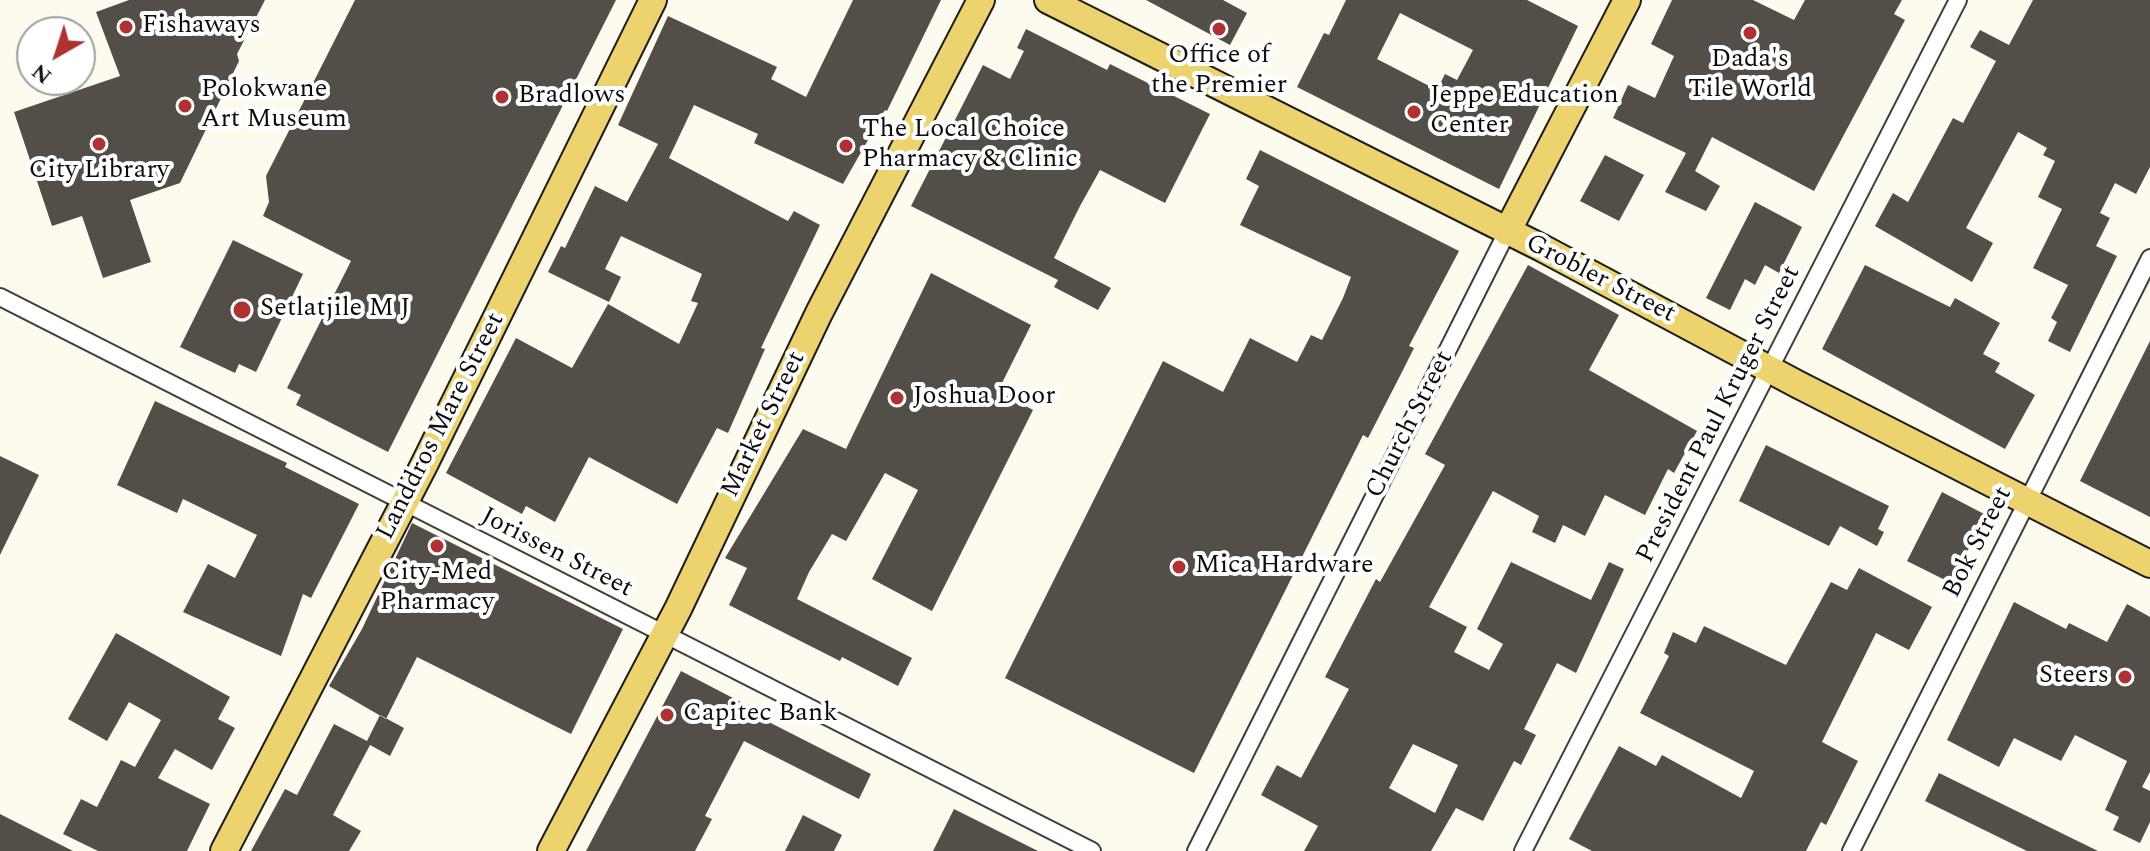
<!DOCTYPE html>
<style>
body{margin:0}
#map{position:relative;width:2150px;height:851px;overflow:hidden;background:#fdfbed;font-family:Spectral,serif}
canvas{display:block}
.north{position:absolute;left:16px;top:16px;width:80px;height:80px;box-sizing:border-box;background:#fff;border:2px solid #9e9e9e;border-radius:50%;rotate:219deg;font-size:22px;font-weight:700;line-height:32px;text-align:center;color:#0c0c0c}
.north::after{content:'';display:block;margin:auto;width:28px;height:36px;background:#af3131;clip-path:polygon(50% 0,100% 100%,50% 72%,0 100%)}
</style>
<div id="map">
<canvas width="2150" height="851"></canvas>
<div class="north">N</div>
</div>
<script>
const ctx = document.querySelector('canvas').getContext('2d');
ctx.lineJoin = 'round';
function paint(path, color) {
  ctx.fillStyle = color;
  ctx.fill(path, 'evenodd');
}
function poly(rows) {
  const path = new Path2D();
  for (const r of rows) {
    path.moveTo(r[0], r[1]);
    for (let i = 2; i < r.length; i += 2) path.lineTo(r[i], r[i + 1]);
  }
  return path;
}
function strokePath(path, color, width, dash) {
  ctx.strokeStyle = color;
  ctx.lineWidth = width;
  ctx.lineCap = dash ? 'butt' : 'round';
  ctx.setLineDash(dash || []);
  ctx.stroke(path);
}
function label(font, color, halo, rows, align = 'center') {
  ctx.font = font + ' Spectral,serif';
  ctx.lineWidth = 8;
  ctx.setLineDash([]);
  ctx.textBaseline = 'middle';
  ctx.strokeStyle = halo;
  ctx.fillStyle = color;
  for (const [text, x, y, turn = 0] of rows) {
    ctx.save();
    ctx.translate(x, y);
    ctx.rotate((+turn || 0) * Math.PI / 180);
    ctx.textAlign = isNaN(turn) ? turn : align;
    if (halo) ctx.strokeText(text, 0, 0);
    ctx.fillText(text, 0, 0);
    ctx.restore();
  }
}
paint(poly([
 [129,0,265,0,237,54,239,61,180,183,130,200,151,262,103,278,82,216,52,226,14,112,120,76,96,12],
 [355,0,616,0,388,452,296,405,301,395,287,388,351,261,263,216,269,202,266,176],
 [853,0,941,0,887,111,885,110,843,184,754,143,758,134,694,105,669,158,788,221,794,211,820,225,761,348,765,349,728,433,717,428,677,504,589,457,555,522,526,506,522,514,446,473,516,338,572,368,608,304,679,344,698,303,691,301,702,274,621,236,605,269,621,277,609,302,548,272,561,246,565,248,595,186,627,202,658,144,618,125,668,16,777,67,771,79,806,97],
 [1146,0,1223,0,1247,13,1230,45],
 [1346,0,1527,0,1578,26,1499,189,1297,87,1324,33,1329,35],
 [1400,13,1473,50,1457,80,1445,74,1437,90,1377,59],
 [1672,0,1753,0,1794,20,1805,0,1902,0,1894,14,1905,20,1814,191,1712,137,1695,171,1720,186,1706,211,1665,192,1686,153,1613,118,1628,85,1655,98,1674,56,1651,44],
 [2033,0,2150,0,2150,167,2136,194,2115,183,2100,213,2110,218,2096,246,2117,256,2070,352,2048,341,2057,322,2051,318,2068,285,2033,268,2062,209,2038,197,2055,161,2043,155,2047,148,2018,132,1966,228,1993,243,1972,282,1875,226,1893,193,1908,202,1953,118,1963,123,1996,61,1970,47,1980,30,2009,45],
 [1026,29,1107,70,1110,64,1210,114,1165,203,1100,170,1080,206,1054,258,1111,288,1098,310,1054,287,1058,280,911,206,983,65,1010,79,1024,51,1017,48],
 [1260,150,1459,251,1409,346,1414,348,1402,372,1368,438,1363,435,1194,773,1005,678,1163,361,1223,392,1250,338,1297,362,1311,335,1322,340,1343,298,1351,277,1240,225,1259,186,1246,179],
 [1605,155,1644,175,1619,221,1580,201],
 [1755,202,1802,227,1779,273,1765,265,1755,285,1745,279,1730,310,1706,298],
 [233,240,303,274,256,372,239,364,235,373,180,347],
 [1528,265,1619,315,1589,370,1697,431,1674,473,1668,469,1645,515,1605,495,1585,536,1563,525,1555,543,1532,532,1539,516,1493,491,1429,607,1467,627,1454,652,1489,670,1503,644,1477,629,1511,562,1591,600,1609,562,1624,569,1576,673,1557,663,1524,729,1536,735,1521,765,1514,761,1483,821,1456,808,1431,851,1304,851,1318,826,1261,795,1277,765,1301,778,1349,689,1325,677,1376,579,1380,582,1445,465,1425,454],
 [1413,744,1458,765,1435,813,1389,788],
 [1865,265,1950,307,1955,298,2000,323,1983,354,2000,363,1995,372,2035,395,2005,449,1822,349],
 [931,273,1031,325,998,391,1033,410,932,611,872,579,918,490,885,473,846,541,832,534,809,572,797,599,912,658,898,686,842,657,840,661,729,605,747,568,725,558,803,429,846,449],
 [2150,341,2150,517,2080,481],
 [155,401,287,463,285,467,359,504,311,598,303,594,281,656,183,612,208,564,235,578,257,535,183,499,177,513,117,485],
 [1766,445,1889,506,1878,529,1884,532,1877,546,1840,526,1829,546,1739,501],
 [0,456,39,475,0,555],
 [1942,492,1986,515,1951,583,1907,561],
 [412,523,623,629,571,734,417,657,386,719,329,686,362,629],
 [1859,568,1932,607,1909,650,1876,633,1822,742,1858,761,1826,825,1821,822,1806,851,1592,851,1569,839,1619,746,1656,766,1662,755,1741,798,1754,771,1640,713,1669,656,1664,653,1673,632,1696,643,1704,626,1786,665,1831,582,1847,590],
 [2014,602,2066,629,2069,623,2107,642,2127,604,2150,617,2150,772,2142,787,2150,791,2150,822,2140,843,2113,830,2119,817,2105,810,2127,761,2075,735,2061,761,2014,738,1999,767,1947,740],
 [116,633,230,697,218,719,235,728,212,770,175,749,158,778,210,804,187,851,98,851,63,834,81,799,97,807,121,760,135,767,161,720,129,702,107,741,68,719],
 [681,671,760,712,757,716,871,774,859,799,744,741,705,816,712,819,695,851,586,851],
 [380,715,404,728,390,756,370,745,333,815,361,831,349,851,251,851,285,789,297,795,334,724,367,741],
 [1939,773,2098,851,2027,851,1925,801],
 [954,809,1038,851,933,851],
 [0,814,73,851,0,851],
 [803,815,842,835,834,851,785,851]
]), '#544e49');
const street = poly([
 [0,297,1092,851],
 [1196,851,1507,232],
 [1523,851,1958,0],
 [1851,851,2150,258]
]);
const primary = poly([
 [1048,0,1542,248,1797,384,2150,564],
 [1507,232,1627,0],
 [224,851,424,465,653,0],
 [551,851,678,609,819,313,981,0]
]);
strokePath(street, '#3f3f3f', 20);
strokePath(primary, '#1d1d1d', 30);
strokePath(street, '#fff', 16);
strokePath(primary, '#ecd36e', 26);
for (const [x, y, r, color] of [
 [126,27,8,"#af3131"],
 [1219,29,8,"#af3131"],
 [1750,33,8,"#af3131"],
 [502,97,8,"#af3131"],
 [185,106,8,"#af3131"],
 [1414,112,8,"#af3131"],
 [99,144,8,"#af3131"],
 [846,146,8,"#af3131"],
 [242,310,10,"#af3131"],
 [897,398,8,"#af3131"],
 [437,546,8,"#af3131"],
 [1179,567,8,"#af3131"],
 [2125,677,8,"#af3131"],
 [667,715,8,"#af3131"]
]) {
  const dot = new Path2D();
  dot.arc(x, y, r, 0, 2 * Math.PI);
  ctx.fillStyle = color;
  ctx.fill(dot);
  strokePath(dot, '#fff', 3);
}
label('26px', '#0c0c0c', '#fff', [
 ["Fishaways",142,27],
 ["Office of",1219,57,"center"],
 ["the Premier",1219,87,"center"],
 ["Dada's",1750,61,"center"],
 ["Tile World",1750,91,"center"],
 ["Polokwane",201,91],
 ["Art Museum",201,121],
 ["Bradlows",518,97],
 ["Jeppe Education",1430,97],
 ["Center",1430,127],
 ["The Local Choice",862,131],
 ["Pharmacy & Clinic",862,161],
 ["City Library",99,172,"center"],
 ["Setlatjile M J",260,310],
 ["Joshua Door",913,398],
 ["Mica Hardware",1195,567],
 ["City-Med",437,574,"center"],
 ["Pharmacy",437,604,"center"],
 ["Steers",2109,677,"right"],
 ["Capitec Bank",683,715]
], 'left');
label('26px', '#0c0c0c', '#fff', [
 ["Grobler Street",1600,280,27],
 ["President Paul Kruger Street",1720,415,-63],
 ["Market Street",765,425,-64],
 ["Church Street",1411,425,-63],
 ["Landdros Mare Street",442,427,-63],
 ["Bok Street",1979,543,-63],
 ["Jorissen Street",556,554,27]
]);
</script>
